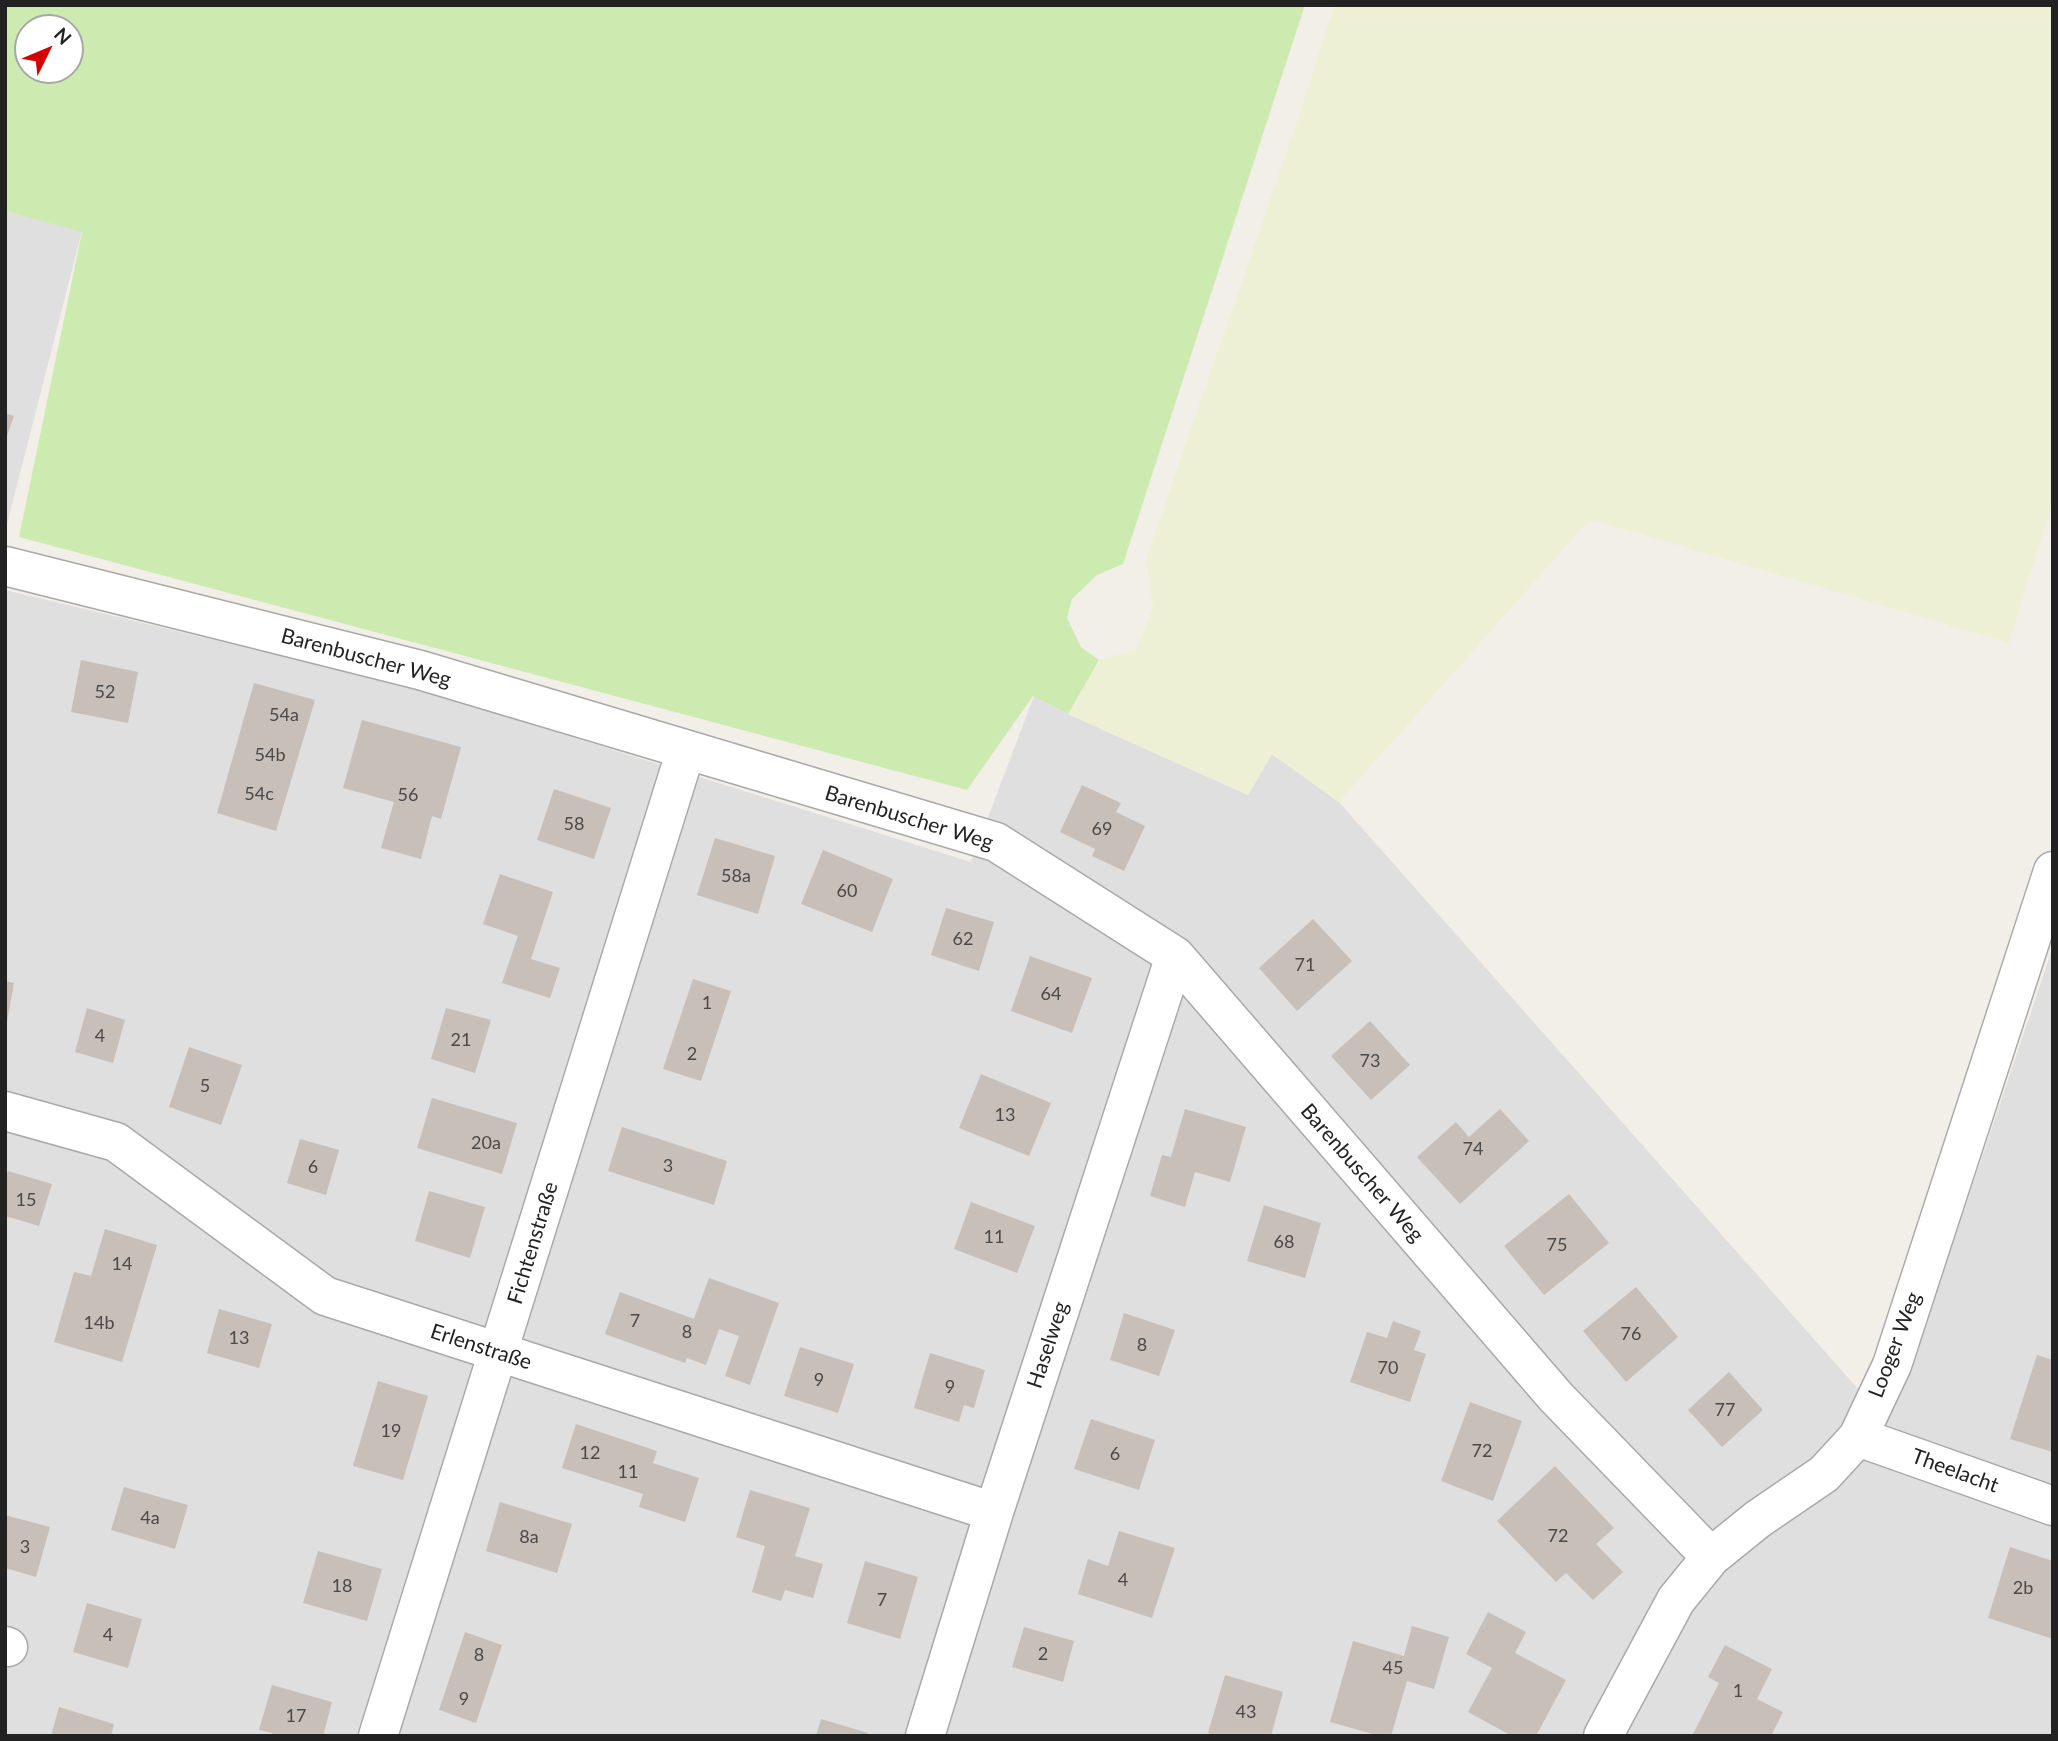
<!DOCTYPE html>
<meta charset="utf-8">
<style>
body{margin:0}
#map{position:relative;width:2058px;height:1741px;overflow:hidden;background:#f2efe9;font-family:Lato,sans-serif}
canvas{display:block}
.frame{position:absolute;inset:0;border:7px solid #222;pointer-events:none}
.north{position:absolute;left:14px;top:14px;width:70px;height:70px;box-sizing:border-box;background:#fff;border:2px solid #a7a7a7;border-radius:50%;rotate:47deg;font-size:19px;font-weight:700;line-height:28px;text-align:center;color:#222}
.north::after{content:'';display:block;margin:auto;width:24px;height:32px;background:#d40000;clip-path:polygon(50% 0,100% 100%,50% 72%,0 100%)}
</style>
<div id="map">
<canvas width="2058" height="1741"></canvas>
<div class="frame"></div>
<div class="north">N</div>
</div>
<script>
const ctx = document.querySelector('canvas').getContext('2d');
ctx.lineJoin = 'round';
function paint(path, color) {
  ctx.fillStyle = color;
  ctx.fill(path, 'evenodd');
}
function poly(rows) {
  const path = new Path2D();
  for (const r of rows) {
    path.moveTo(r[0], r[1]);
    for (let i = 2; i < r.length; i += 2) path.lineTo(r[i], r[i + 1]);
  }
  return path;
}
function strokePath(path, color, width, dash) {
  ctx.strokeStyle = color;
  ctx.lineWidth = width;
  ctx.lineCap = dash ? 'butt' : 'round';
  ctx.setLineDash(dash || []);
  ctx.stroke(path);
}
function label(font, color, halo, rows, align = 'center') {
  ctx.font = font + ' Lato,sans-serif';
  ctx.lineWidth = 5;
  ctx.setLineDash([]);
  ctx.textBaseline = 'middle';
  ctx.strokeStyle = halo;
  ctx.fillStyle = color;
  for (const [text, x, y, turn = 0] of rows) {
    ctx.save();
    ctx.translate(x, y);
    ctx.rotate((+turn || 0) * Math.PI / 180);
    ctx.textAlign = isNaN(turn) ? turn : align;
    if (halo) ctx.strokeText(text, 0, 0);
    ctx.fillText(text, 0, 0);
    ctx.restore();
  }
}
paint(poly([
 [5,211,82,231,5,532],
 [5,590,415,688,971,862,1034,696,1068,714,1248,795,1272,754,1339,802,1859,1390,1904,1388,2053,947,2053,1736,5,1736]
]), '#e0dfdf');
paint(poly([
 [1334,5,2053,5,2053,501,2009,643,1596,521,1584,526,1339,802,1272,754,1248,795,1068,714,1099,660,1136,650,1153,607,1146,559,1301,110]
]), '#eef0d5');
paint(poly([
 [5,5,1305,5,1123,564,1097,575,1072,599,1067,618,1081,647,1099,660,1068,714,1033,696,967,790,19,537,82,232,5,211],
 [28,28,70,28,70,70,28,70]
]), '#cdebb0');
paint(poly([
 [5,413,14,416,6,439,5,439],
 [81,660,138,672,128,723,71,712],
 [254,683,315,700,276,831,217,813],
 [362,720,461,747,441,819,432,816,421,859,381,848,394,802,343,788],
 [1082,785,1121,803,1116,812,1145,826,1124,871,1092,856,1095,849,1060,832],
 [554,789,611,808,594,859,537,840],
 [715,838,775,856,758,914,697,895],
 [823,850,893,879,872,932,801,904],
 [500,874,553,892,531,959,560,968,550,998,502,983,518,936,483,924],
 [946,908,994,922,979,971,931,955],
 [1313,919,1352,961,1297,1011,1259,968],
 [1030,956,1092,978,1072,1033,1011,1011],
 [693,979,731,991,701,1081,663,1069],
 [5,981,14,983,7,1022,5,1022],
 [87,1008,125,1020,113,1063,75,1052],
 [446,1008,491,1020,475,1073,431,1059],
 [1370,1021,1410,1065,1371,1100,1331,1056],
 [189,1047,242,1065,221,1125,169,1107],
 [981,1074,1051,1103,1029,1156,959,1128],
 [432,1098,517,1123,502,1174,417,1148],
 [1185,1109,1246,1127,1230,1182,1195,1172,1185,1207,1150,1196,1162,1155,1171,1157],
 [1500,1109,1529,1141,1460,1204,1417,1157,1456,1122,1469,1137],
 [622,1127,727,1161,714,1205,608,1171],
 [300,1139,339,1150,326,1195,287,1183],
 [8,1171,52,1184,39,1226,5,1216,5,1179],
 [429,1191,485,1207,470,1258,415,1241],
 [1569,1194,1609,1243,1544,1295,1504,1246],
 [971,1202,1035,1226,1017,1273,954,1249],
 [1264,1205,1321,1223,1305,1278,1247,1261],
 [105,1229,157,1245,122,1362,54,1342,74,1272,91,1276],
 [709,1278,779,1303,750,1385,725,1376,739,1336,719,1329,706,1365,687,1358,685,1363,605,1334,620,1292,694,1319],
 [1636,1287,1678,1337,1626,1382,1583,1331],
 [219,1309,272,1324,259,1368,207,1353],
 [1124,1313,1175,1330,1159,1376,1110,1360],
 [1393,1321,1421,1331,1414,1350,1426,1354,1410,1402,1350,1382,1367,1332,1387,1338],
 [800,1347,854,1364,838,1413,784,1396],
 [930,1353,985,1370,974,1408,964,1405,959,1422,914,1408],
 [2037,1355,2053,1360,2053,1452,2010,1439],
 [1729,1372,1763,1410,1722,1447,1688,1410],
 [378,1381,428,1396,403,1480,353,1466],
 [1470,1402,1522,1421,1493,1501,1441,1481],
 [1091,1419,1155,1440,1139,1490,1074,1469],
 [576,1424,657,1451,653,1463,699,1478,685,1522,639,1507,643,1494,562,1468],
 [1555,1466,1614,1528,1596,1544,1623,1572,1593,1600,1566,1573,1556,1582,1497,1521],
 [124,1487,188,1505,175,1549,111,1530],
 [750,1490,810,1508,795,1556,823,1564,813,1598,785,1590,781,1601,752,1592,765,1546,736,1537],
 [500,1502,572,1524,557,1573,486,1551],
 [5,1515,50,1527,36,1577,5,1568],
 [1119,1531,1175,1548,1152,1618,1078,1594,1088,1559,1108,1566],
 [2010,1547,2053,1561,2053,1639,1988,1618],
 [318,1551,382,1569,367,1621,303,1603],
 [865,1561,918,1577,900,1639,847,1623],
 [87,1603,142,1619,128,1668,73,1652],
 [1488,1612,1526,1632,1515,1653,1566,1680,1536,1736,1512,1736,1468,1712,1492,1668,1466,1654],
 [1412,1626,1449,1637,1434,1689,1407,1681,1391,1736,1380,1736,1330,1722,1353,1641,1404,1656],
 [1024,1627,1074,1641,1063,1682,1012,1667],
 [465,1632,502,1645,476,1723,439,1710],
 [1725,1645,1772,1669,1757,1699,1783,1712,1771,1736,1692,1736,1719,1683,1708,1677],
 [1225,1675,1283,1692,1271,1736,1218,1736,1208,1733],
 [272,1685,332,1702,323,1736,272,1736,272,1733,259,1730],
 [59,1707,114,1724,111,1736,51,1736],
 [821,1719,868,1733,867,1736,816,1736]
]), '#c7bfb8');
const minor = poly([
 [5,566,420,670,996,842,1175,956,1556,1397,1711,1557],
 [5,1111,116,1142,325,1296,994,1512],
 [1858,1437,2053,1506],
 [5,1646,8,1647],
 [378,1736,686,750],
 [925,1736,994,1512,1175,956],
 [1603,1736,1676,1600,1711,1557,1758,1519,1824,1474,1858,1437,1892,1365,2053,871]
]);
strokePath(minor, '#a9a9a9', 41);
strokePath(minor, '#fff', 38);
label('18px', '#4b4948', null, [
 ["52",105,692],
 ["54a",284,715],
 ["54b",270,755],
 ["54c",259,794],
 ["56",408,795],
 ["58",574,824],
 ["69",1102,829],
 ["58a",736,876],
 ["60",847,891],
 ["62",963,939],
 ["71",1305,965],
 ["64",1051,994],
 ["1",707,1003],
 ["4",100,1036],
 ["21",461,1040],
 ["2",692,1054],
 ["73",1370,1061],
 ["5",205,1086],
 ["13",1005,1115],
 ["20a",486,1143],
 ["74",1473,1149],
 ["3",668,1166],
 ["6",313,1167],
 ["15",26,1200],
 ["11",994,1237],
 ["68",1284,1242],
 ["75",1557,1245],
 ["14",122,1264],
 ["7",635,1321],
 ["14b",99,1323],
 ["8",687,1332],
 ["76",1631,1334],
 ["13",239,1338],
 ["8",1142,1345],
 ["70",1388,1368],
 ["9",819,1380],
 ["9",950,1387],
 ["77",1725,1410],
 ["19",391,1431],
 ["72",1482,1451],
 ["12",590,1453],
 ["6",1115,1454],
 ["11",628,1472],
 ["4a",150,1518],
 ["72",1558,1536],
 ["8a",529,1537],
 ["3",25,1547],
 ["4",1123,1580],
 ["18",342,1586],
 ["2b",2023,1588],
 ["7",882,1600],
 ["4",108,1635],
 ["2",1043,1654],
 ["8",479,1655],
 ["45",1393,1668],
 ["1",1738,1691],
 ["9",464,1699],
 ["43",1246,1712],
 ["17",296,1716]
]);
label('21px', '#222', '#fff', [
 ["Barenbuscher Weg",366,658,15],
 ["Barenbuscher Weg",909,818,17],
 ["Barenbuscher Weg",1362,1173,49],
 ["Fichtenstraße",533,1243,-73],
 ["Haselweg",1048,1345,-72],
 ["Looger Weg",1895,1345,-69],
 ["Erlenstraße",481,1347,18],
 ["Theelacht",1955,1471,20]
]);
</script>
